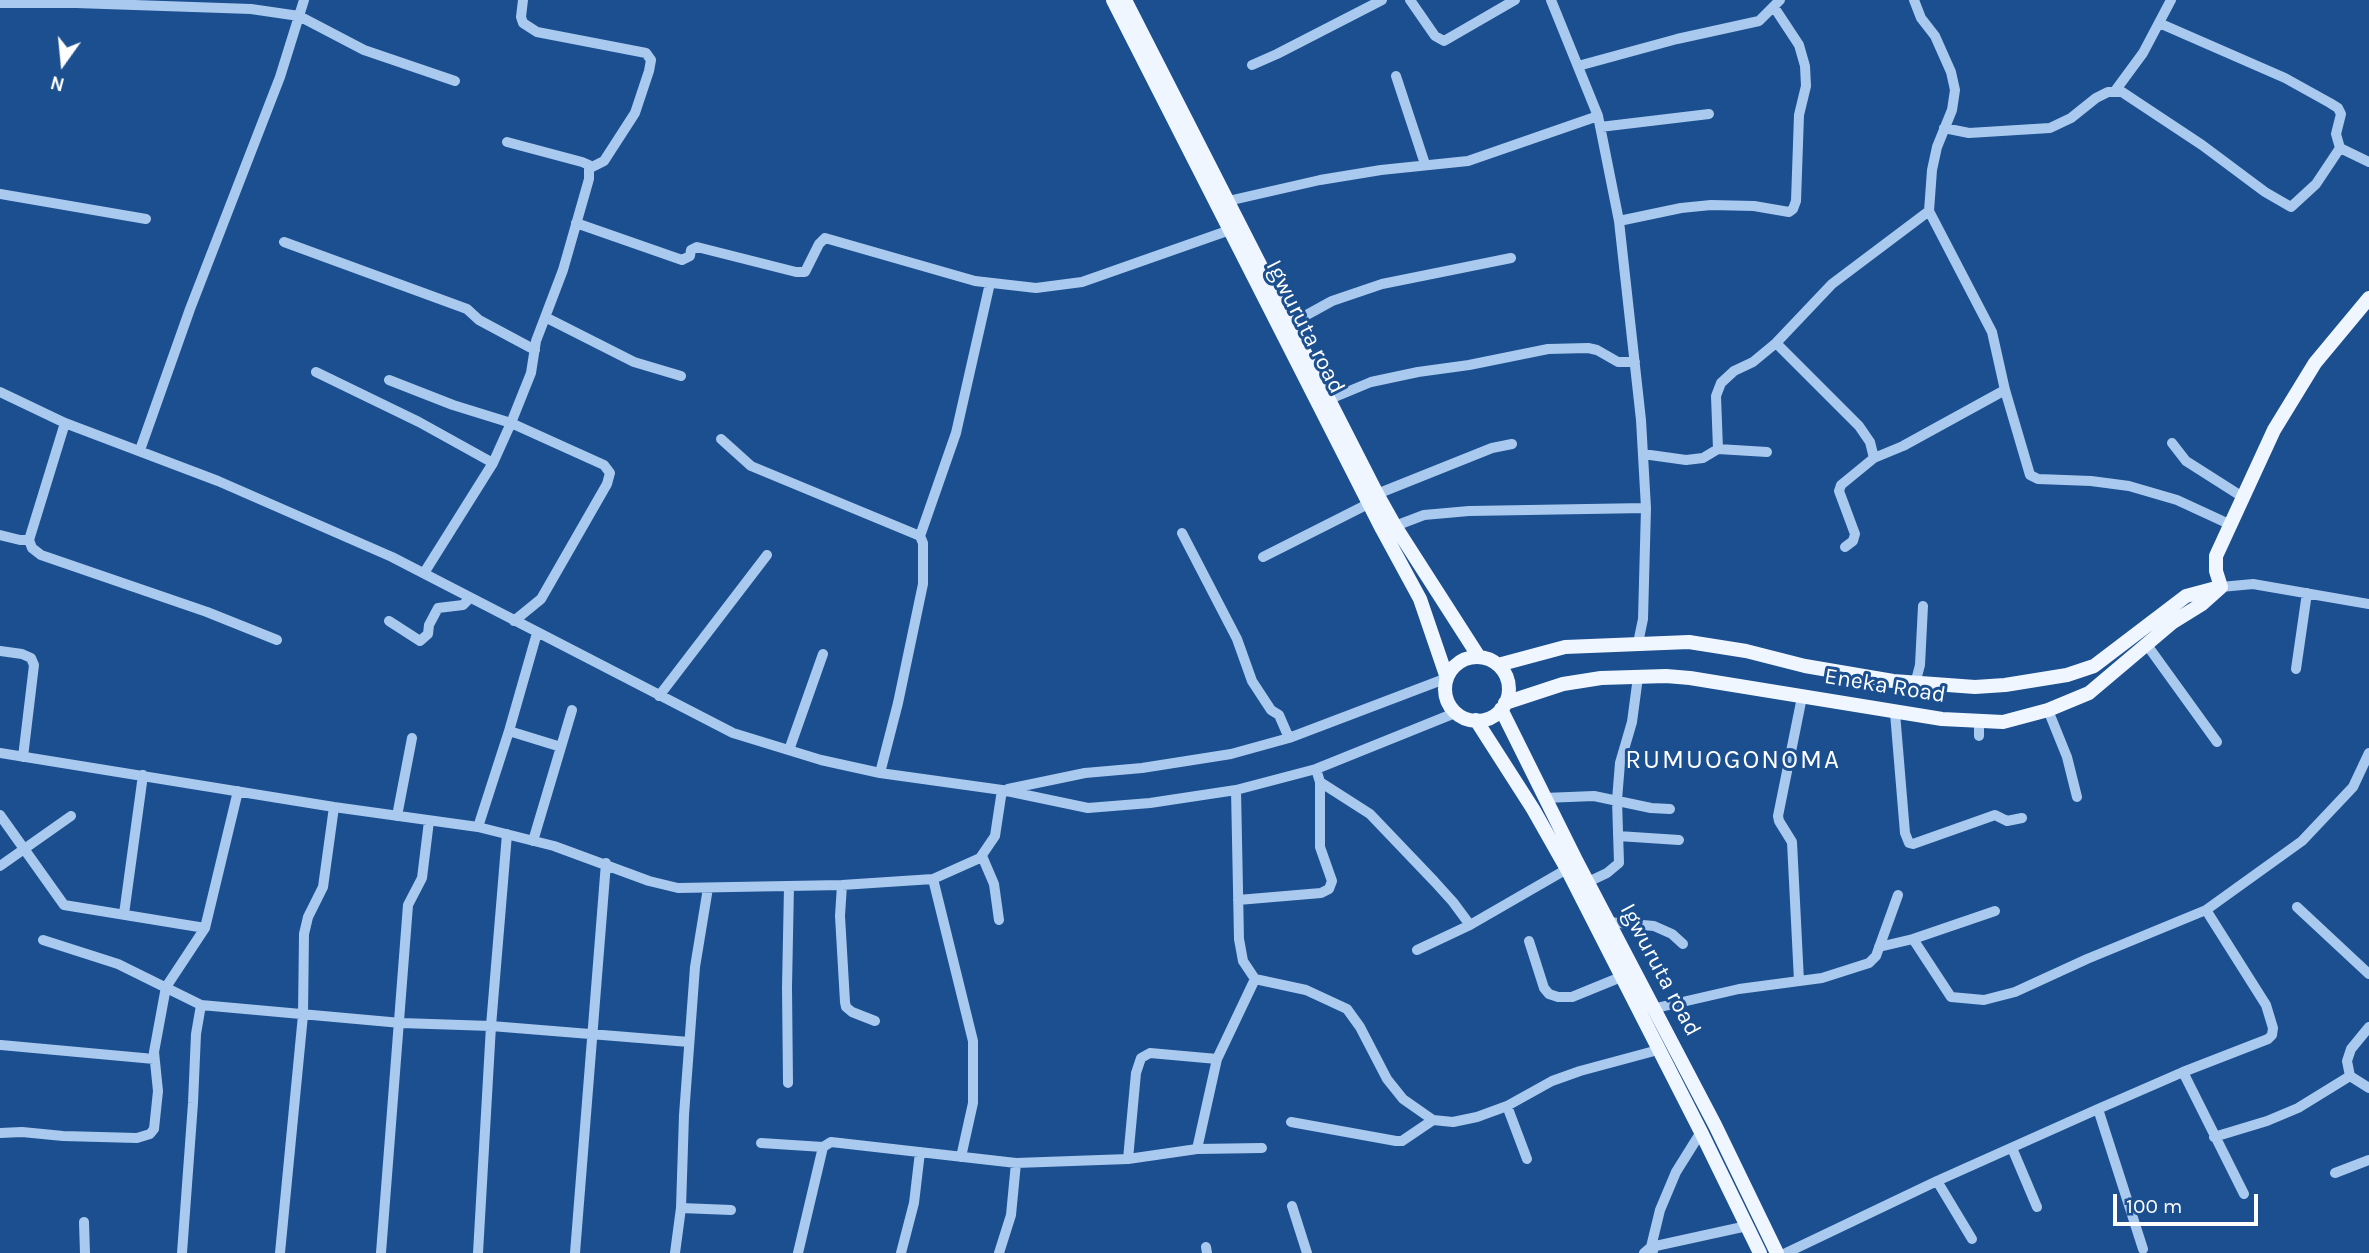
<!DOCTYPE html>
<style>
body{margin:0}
#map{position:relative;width:2369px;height:1253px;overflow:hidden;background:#1b4f8f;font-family:Karla,sans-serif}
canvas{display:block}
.north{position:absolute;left:28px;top:28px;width:70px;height:70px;-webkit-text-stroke:5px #1b4f8f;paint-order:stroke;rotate:195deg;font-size:19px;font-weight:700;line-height:28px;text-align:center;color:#fff}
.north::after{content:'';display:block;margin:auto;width:24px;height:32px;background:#fff;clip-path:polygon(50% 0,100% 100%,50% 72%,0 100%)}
.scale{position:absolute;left:2113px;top:1194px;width:145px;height:32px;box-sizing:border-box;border:4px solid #fff;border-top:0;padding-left:9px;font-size:21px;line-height:24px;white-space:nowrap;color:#fff;-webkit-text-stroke:5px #1b4f8f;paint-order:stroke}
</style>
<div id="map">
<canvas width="2369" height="1253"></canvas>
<div class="north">N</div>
<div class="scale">100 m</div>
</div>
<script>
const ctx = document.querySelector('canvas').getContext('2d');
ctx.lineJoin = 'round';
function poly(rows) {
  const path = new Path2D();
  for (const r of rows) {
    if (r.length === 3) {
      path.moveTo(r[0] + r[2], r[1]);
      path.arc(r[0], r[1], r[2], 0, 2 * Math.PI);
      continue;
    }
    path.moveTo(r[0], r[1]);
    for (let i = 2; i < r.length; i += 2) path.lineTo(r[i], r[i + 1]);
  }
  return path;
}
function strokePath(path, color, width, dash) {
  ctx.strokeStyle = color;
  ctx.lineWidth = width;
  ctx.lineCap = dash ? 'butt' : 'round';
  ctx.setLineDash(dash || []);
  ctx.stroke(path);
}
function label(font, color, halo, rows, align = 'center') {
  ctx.font = font + ' Karla,sans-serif';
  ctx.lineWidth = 6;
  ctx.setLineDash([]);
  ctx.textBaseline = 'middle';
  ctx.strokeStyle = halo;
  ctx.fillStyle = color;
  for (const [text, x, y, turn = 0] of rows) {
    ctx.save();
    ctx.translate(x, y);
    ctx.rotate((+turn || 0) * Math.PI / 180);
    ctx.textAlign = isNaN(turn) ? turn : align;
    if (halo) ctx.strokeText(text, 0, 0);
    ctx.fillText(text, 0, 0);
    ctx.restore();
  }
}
strokePath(poly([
 [523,0,521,17,523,23,537,32,646,53,651,60,649,71,635,113,604,161,590,168],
 [1410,0,1435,36,1444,41,1515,0],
 [1551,0,1598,116,1619,221,1641,420,1646,508,1643,619,1638,643],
 [1914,0,1921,18,1935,36,1951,72,1955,90,1952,110,1937,147,1932,170,1929,211,1992,332,2005,390,2030,475,2038,479,2091,481,2129,486,2177,500,2229,524],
 [0,3,76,3,251,9,299,16,364,50,455,81],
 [2159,23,2285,78,2330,103,2338,108,2341,114,2336,134,2340,148,2369,162],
 [1252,65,1277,54,1382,0],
 [1578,66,1677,39,1759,21,1780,0],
 [1396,76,1425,164],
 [2115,91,2143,53,2171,0],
 [1600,127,1709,114],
 [1944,128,1969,133,2050,128,2071,118,2096,98,2108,92,2122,92,2202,145,2265,192,2291,207,2316,184,2340,148],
 [0,194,146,219],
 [1228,201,1320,180,1381,170,1468,161,1598,116],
 [1619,221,1681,208,1711,205,1754,206,1789,212,1793,209,1796,201,1799,115,1806,86,1805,66,1799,45,1774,7],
 [576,223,682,260,690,256,691,250,697,247,796,272,805,272,819,244,825,238,975,281,1036,288,1082,282,1230,230],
 [284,242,467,309,479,320,535,350],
 [547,318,634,362,681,376],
 [1292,323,1332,301,1382,284,1511,258],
 [1776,343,1859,426,1870,442,1874,458],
 [316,372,419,422,493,463],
 [389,380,453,405,511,423,604,465,610,473,607,484,541,599,514,621],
 [0,392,65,423,218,481,392,557,733,733,821,760,880,773,1002,790,1088,808,1150,803,1236,790,1316,769,1455,713],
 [1330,399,1371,382,1418,372,1469,365,1548,349,1588,348,1597,350,1618,362,1635,362],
 [65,423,29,540,32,548,41,555,207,612,277,640],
 [721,439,751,466,920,536,923,543,923,584,898,703,880,773],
 [2172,443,2186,461,2241,496],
 [1718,449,1716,396,1721,383,1734,371,1753,362,1776,343,1832,284,1929,211],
 [140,450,190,309,280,77,304,0],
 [1643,454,1686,460,1703,458,1718,449,1767,452],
 [1377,494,1492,448,1512,444],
 [1395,526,1424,515,1469,511,1646,508],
 [1182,533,1237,639,1252,681,1271,710,1279,715,1289,738],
 [0,535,20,540,29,540],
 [920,536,956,433,990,283],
 [1845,547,1853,541,1855,534,1839,491,1841,485,1874,458,1903,446,2005,390],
 [1263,557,1370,503],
 [424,573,493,463,511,423,531,373,536,341,563,270,589,179,589,165,582,162,507,142],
 [2221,587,2253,584,2369,604],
 [389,621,420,641,428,634,429,625,438,608,463,605,470,598],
 [2147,645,2217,742],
 [0,651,22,654,31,658,34,665,23,757],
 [2296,669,2307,593],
 [1915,684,1920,665,1923,606],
 [659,696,767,555],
 [2048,710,2067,757,2077,797],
 [1895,713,1905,833,1909,843,1913,844,1995,815,2007,821,2022,818],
 [1979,721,1979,736],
 [509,731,561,747],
 [789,750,823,654],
 [0,753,334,807,478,827,554,846,649,881,678,888,842,885,933,879,980,858,995,836,1002,790],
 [1320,782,1370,814,1434,881,1453,902,1470,925],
 [1008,789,1085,773,1142,768,1231,754,1289,738,1447,678],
 [1544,798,1594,796,1651,808,1670,809],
 [0,815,64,905,205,928],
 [397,816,412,738],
 [478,827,509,731,537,633],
 [1618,836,1679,840],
 [533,841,572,710],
 [982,856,994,884,999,920],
 [0,866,71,816],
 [933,879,973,1041,973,1103,961,1157],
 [1588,882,1607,873,1619,863,1617,800,1620,763,1632,722,1638,677],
 [842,885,840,916,845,1002,846,1007,852,1012,875,1021],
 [1238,900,1321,893,1329,889,1332,881,1320,847,1320,782,1316,769],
 [2297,907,2369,974],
 [124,914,143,775],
 [1608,922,1654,926,1672,934,1683,944],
 [1913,939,1995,911],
 [43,940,118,964,201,1005,401,1023,491,1026,689,1042],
 [1529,941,1544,988,1549,994,1558,997,1572,997,1621,977],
 [1879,947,1913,939,1951,997,1984,1000,2015,992,2087,959,2206,910,2302,841,2353,787,2369,753],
 [1417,950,1470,925,1567,869],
 [1255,979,1306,990,1347,1009,1360,1027,1387,1079,1403,1099,1433,1120,1453,1122,1477,1117,1507,1106,1552,1081,1580,1071,1658,1050],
 [1799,981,1792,842,1779,821,1778,816,1802,697],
 [1656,1008,1739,989,1822,978,1869,963,1876,956,1898,895],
 [2369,1027,2351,1049,2347,1061,2350,1076,2369,1088],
 [1,1045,154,1059],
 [2183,1072,2244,1194],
 [788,1083,787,987,789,886],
 [1507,1106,1527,1159],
 [2098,1109,2143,1249],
 [1291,1122,1396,1141,1402,1141,1433,1120],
 [0,1133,22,1132,63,1136,137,1138,150,1134,154,1129,158,1091,154,1052,166,987,205,928,238,791],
 [2214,1137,2267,1121,2298,1108,2350,1076],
 [761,1143,823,1147,831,1142,1016,1163,1128,1159,1197,1149,1262,1148],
 [2012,1148,2037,1207],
 [1197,1149,1217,1059,1255,979,1243,961,1239,939,1236,790],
 [1128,1159,1136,1073,1141,1058,1150,1053,1217,1059],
 [2335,1173,2369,1160],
 [1937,1181,1972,1239],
 [1292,1206,1307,1253],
 [681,1208,731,1210],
 [84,1222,85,1253],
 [1206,1247,1207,1253],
 [1653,1251,1651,1247,1747,1226],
 [182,1253,193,1103,196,1034,201,1005],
 [280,1253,303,1015,304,934,308,917,323,887,334,807],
 [381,1253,408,905,422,878,429,821],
 [478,1253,491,1026,507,834],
 [575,1253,606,863],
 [675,1253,681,1208,684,1115,695,967,708,888],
 [798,1253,823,1147],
 [901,1253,914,1203,920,1152],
 [999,1253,1011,1215,1016,1163],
 [1644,1253,1651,1247,1660,1210,1676,1172,1701,1132],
 [1786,1253,1937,1181,2098,1109,2183,1072,2268,1039,2272,1035,2273,1028,2266,1005,2206,910]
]), '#a9c9ee', 10);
strokePath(poly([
 [1113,0,1382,529,1420,599,1447,678],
 [1125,0,1377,494,1395,526,1479,657],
 [2221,587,2216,571,2216,556,2274,430,2315,363,2369,298],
 [1477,689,32],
 [1498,665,1565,647,1689,642,1746,651,1805,666,1893,681,1975,687,2005,685,2067,675,2094,666,2186,596,2216,588],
 [1505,703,1563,684,1601,678,1666,676,1690,678,1942,719,2003,722,2048,710,2089,693,2173,622,2202,604,2221,587],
 [1501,709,1577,862,1715,1125,1777,1253],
 [1476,720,1533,809,1567,869,1701,1132,1760,1253]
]), '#f0f6ff', 14);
label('23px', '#fff', '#1b4f8f', [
 ["Igwuruta road",1305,327,63],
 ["Eneka Road",1885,686,9],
 ["Igwuruta road",1660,970,62]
]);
ctx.letterSpacing = '2px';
label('26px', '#fff', '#1b4f8f', [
 ["RUMUOGONOMA",1733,761]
]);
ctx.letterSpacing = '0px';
</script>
